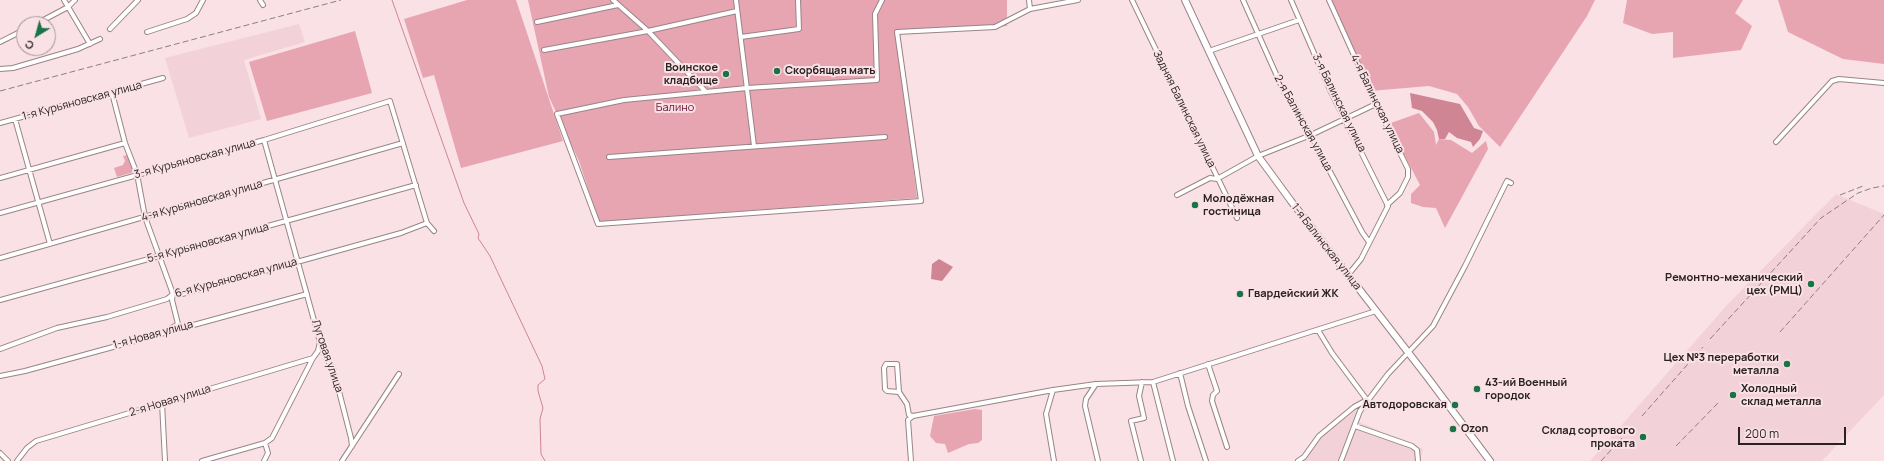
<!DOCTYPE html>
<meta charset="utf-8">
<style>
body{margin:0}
#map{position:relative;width:1884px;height:461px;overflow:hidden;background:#f9e1e5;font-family:Manrope,sans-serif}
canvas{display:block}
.north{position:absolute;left:16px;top:16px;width:40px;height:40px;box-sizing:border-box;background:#f9e1e5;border:1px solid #a69497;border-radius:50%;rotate:217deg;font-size:11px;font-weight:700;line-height:16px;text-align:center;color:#292122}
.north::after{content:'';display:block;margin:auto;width:14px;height:18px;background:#1a7246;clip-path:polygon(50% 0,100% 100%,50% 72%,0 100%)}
.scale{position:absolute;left:1738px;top:427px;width:108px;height:18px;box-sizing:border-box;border:2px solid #292122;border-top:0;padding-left:5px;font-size:12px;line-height:14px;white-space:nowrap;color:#292122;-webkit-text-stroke:3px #f9e1e5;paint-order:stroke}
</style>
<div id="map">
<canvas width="1884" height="461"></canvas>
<div class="north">С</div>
<div class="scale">200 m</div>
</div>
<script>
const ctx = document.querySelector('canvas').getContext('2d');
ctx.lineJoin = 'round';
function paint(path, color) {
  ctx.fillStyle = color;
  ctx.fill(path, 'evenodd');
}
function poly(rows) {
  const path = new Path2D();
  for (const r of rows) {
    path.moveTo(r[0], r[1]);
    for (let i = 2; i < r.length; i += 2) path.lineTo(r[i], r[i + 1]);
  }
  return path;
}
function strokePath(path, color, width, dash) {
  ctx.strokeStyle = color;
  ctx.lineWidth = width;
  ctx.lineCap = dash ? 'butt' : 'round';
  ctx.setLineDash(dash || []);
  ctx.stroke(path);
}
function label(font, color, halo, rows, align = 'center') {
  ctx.font = font + ' Manrope,sans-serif';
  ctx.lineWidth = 4;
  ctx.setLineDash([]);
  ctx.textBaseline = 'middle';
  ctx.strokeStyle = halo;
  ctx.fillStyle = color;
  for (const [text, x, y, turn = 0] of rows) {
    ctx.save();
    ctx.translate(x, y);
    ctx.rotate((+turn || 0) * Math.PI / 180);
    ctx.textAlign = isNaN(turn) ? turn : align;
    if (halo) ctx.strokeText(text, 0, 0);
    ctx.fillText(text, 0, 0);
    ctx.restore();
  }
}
paint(poly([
 [299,24,305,42,244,60,261,119,189,138,165,58],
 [1836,194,1884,214,1884,395,1822,461,1590,461,1727,305],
 [1356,410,1357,412,1339,461,1303,461,1320,438],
 [1359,422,1423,449,1420,461,1343,461]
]), '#f2d2d8');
paint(poly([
 [467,0,516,0,563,141,461,168,434,75,423,78,404,19],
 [528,0,1007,0,1007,26,897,32,917,198,599,222,579,161,549,97],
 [1330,0,1595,0,1587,16,1500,147,1479,126,1468,107,1457,94,1429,86,1370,91],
 [1627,0,1743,0,1735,13,1752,26,1741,50,1673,58,1673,32,1652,34,1623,23],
 [1778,0,1884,0,1884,64,1843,59,1788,32],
 [355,31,372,93,267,121,249,62],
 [1419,113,1434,132,1436,145,1439,139,1451,140,1472,153,1486,141,1488,149,1445,228,1436,208,1423,207,1411,203,1411,194,1420,185,1388,124],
 [128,155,134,172,117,177,114,168,123,165,125,161,123,156],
 [975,409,982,410,982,440,978,443,969,444,948,453,945,444,936,443,930,436,934,416]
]), '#e7a4b1');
paint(poly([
 [1410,93,1460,104,1474,128,1483,131,1480,139,1473,147,1471,142,1457,138,1449,132,1445,139,1439,139,1437,130,1433,122,1422,111,1412,108],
 [939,259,953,267,942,281,931,279,932,264]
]), '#cf8594');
strokePath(poly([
 [392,0,464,203,479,234,478,238,490,256,542,366,545,379,538,385,538,391,543,408,540,419,541,454,545,461]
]), '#cf8594', 1);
const street = poly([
 [64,0,90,44],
 [260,0,263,5],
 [613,0,648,31,706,92],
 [736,0,754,146],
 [882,0,875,14,877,80,747,88,624,100,557,114,598,224,921,201,897,32,995,27,1030,9],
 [1029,0,1030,9,1078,0],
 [1132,0,1237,218],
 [1243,0,1285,94,1291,98,1362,232,1369,242],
 [1291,0,1330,90,1388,206,1361,259,1348,275],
 [1329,0,1376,104,1408,169,1408,177,1400,193,1387,205],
 [537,22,618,5],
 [36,24,68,7,75,0],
 [110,29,138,0],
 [147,32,187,19,196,13,203,0],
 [741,37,799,29,798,0],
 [0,42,24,30],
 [544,50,648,31,737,11],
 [1209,51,1299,20],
 [0,69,13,68,78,49,100,39],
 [112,93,125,143,137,174,145,217,173,294,172,300,178,324,170,329],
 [15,119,50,244],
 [0,123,163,78],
 [264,140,320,342,326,358,333,368,351,438,352,446],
 [1776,142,1832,81,1839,79,1884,83],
 [609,157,885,137],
 [0,178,125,143],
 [1177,195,1210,178,1217,179,1258,156,1311,135,1376,104],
 [0,213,264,140,390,101,427,223,434,231],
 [0,258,403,143],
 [0,300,416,185],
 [0,349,57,328,107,317,167,299,173,294,182,294,401,233,427,223],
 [1208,364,1217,391,1213,395,1212,401,1227,447],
 [1180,373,1188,406,1206,461],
 [0,376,25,371,307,294],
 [1153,382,1173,461],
 [1096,384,1086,399,1085,406,1098,461],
 [1053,390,1046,414,1054,461],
 [899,392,897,364,886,364,884,368,885,389,887,391,899,392,907,404,909,415,913,416],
 [162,403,165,461],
 [913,416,1053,390,1096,384,1153,382,1376,311],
 [1355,426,1412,446,1417,450,1418,461],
 [0,453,8,461],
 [17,461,27,448,36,441,313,358,318,351,320,342],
 [202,461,265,443,272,438,313,358],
 [264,461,268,453,265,443],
 [342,461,399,374],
 [911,461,908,420,913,416],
 [1141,461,1131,421,1144,418,1139,396,1142,382],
 [1298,461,1304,457,1319,436,1354,407,1367,400,1332,353,1318,330],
 [1341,461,1360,411,1388,374,1433,326,1465,266,1507,181,1511,183]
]);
const primary = poly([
 [1185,0,1258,156,1291,201,1428,378,1490,461]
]);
strokePath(street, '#998487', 6);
strokePath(primary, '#998487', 8);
strokePath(street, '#fff', 4);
strokePath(primary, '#fff', 6);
strokePath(poly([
 [0,91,341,0],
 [1840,195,1863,186],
 [1780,332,1884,215],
 [1710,339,1821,218,1858,193,1872,188,1884,186],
 [1642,416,1703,347],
 [1676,446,1719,402],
 [1601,461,1622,438]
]), '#8d7e80', 1, [6, 3]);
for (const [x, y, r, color] of [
 [777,71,4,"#1a7246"],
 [726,74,4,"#1a7246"],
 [1195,205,4,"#1a7246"],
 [1811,284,4,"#1a7246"],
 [1240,294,4,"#1a7246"],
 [1787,364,4,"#1a7246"],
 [1477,389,4,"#1a7246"],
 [1733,395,4,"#1a7246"],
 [1455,405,4,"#1a7246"],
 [1453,429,4,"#1a7246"],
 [1643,437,4,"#1a7246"]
]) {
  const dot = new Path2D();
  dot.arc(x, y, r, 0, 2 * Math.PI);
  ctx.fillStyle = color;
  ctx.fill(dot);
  strokePath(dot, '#f9e1e5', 1.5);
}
label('bold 11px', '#292122', '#f9e1e5', [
 ["Воинское",718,68,"right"],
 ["кладбище",718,81,"right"],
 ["Скорбящая мать",785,71],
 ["Молодёжная",1203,199],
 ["гостиница",1203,212],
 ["Ремонтно-механический",1803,278,"right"],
 ["цех (РМЦ)",1803,291,"right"],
 ["Гвардейский ЖК",1248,294],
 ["Цех №3 переработки",1779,358,"right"],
 ["металла",1779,371,"right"],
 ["43-ий Военный",1485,383],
 ["городок",1485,396],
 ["Холодный",1741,389],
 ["склад металла",1741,402],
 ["Автодоровская",1447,405,"right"],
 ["Ozon",1461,429],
 ["Склад сортового",1635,431,"right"],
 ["проката",1635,444,"right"]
], 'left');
label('11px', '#292122', '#f9e1e5', [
 ["1-я Курьяновская улица",82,101,-15],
 ["3-я Балинская улица",1339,103,64],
 ["4-я Балинская улица",1377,104,64],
 ["Задняя Балинская улица",1184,109,64],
 ["2-я Балинская улица",1303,123,61],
 ["3-я Курьяновская улица",195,159,-15],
 ["4-я Курьяновская улица",202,201,-16],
 ["5-я Курьяновская улица",208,243,-15],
 ["1-я Балинская улица",1326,247,52],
 ["6-я Курьяновская улица",236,278,-15],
 ["1-я Новая улица",153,335,-15],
 ["Луговая улица",327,356,71],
 ["2-я Новая улица",170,401,-17]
]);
label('11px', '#6b1231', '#f9e1e5', [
 ["Балино",675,108]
]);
</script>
